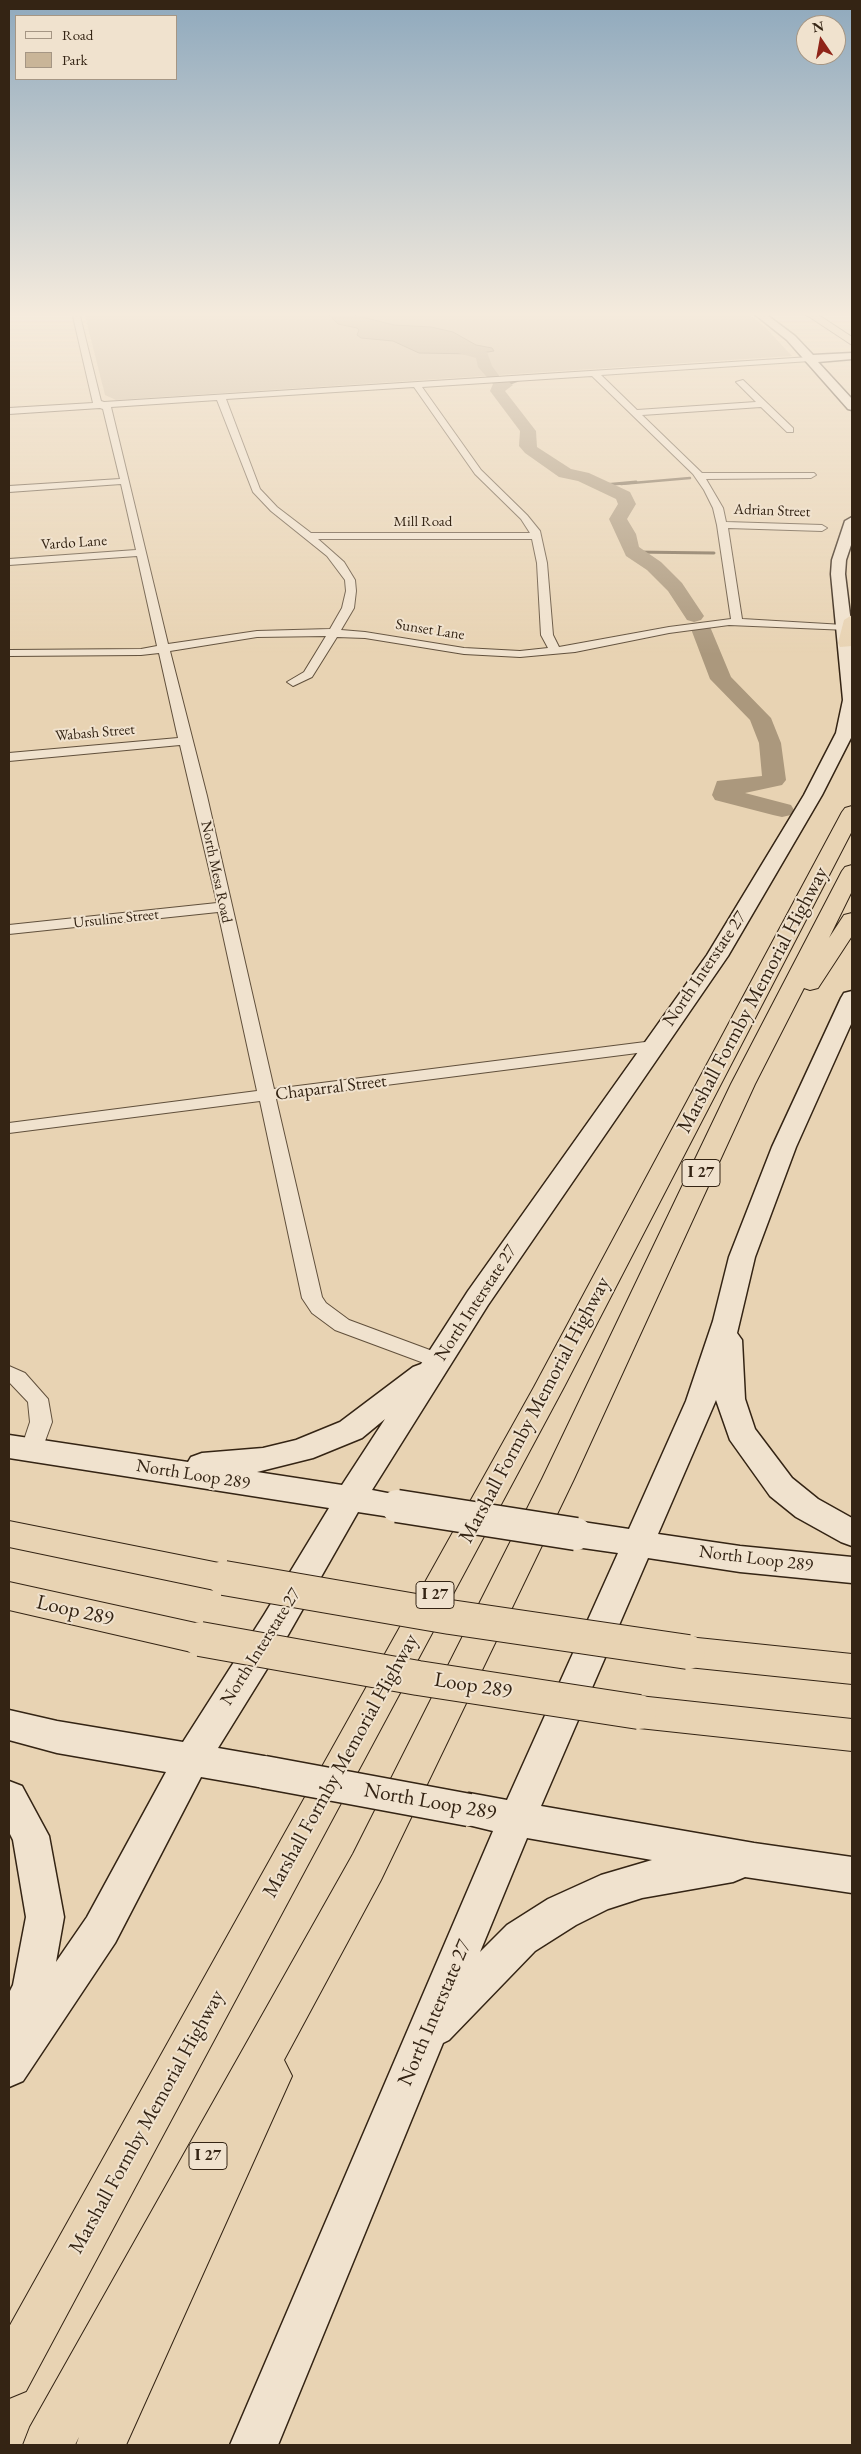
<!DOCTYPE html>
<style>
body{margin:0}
#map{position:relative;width:861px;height:2454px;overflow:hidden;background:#e8d3b3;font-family:"EB Garamond",serif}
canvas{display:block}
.frame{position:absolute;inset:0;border:10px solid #342414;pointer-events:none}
.legend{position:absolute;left:15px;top:15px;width:162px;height:65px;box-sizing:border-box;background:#f0e2ce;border:1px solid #a59684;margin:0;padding:6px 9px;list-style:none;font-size:15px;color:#342414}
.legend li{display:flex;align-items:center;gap:10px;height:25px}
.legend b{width:25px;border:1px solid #a59684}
.north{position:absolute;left:796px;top:15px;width:50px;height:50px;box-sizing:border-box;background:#f0e2ce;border:1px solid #a59684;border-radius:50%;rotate:348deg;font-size:14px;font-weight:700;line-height:20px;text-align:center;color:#342414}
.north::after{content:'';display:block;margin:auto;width:18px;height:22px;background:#8f2418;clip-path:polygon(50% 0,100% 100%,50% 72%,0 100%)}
</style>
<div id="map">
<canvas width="861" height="2454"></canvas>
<div class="frame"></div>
<ul class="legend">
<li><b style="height:6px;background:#f0e2ce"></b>Road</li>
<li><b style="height:14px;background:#c9b598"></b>Park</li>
</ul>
<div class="north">N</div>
</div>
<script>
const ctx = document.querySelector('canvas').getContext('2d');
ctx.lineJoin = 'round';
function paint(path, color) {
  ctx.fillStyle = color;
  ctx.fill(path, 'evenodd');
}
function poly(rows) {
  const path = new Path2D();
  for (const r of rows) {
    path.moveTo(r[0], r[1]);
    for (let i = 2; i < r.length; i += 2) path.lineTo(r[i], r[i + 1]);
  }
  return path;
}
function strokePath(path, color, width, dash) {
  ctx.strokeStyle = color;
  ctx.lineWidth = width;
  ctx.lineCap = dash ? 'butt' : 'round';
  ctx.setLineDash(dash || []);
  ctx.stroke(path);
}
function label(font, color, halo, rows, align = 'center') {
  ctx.font = font + ' "EB Garamond",serif';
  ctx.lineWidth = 4;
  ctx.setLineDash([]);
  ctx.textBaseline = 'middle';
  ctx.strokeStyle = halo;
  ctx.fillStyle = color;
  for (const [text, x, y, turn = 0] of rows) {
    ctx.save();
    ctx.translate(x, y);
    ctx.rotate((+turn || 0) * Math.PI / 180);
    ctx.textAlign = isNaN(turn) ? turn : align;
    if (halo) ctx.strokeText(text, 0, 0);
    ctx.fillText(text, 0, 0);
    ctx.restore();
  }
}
paint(poly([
 [84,312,746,312,765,327,792,356,116,400,105,395]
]), '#c9b598');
const water = poly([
 [319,312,350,314,394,325,431,327,453,332,476,345,492,348,494,351,475,354,419,353,393,341,361,338,357,335,359,330,357,328,338,324,328,314,319,312]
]);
paint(water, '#ab987d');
strokePath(water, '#7b6a53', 1);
strokePath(poly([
 [506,385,519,380],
 [621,484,690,478]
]), '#7b6a53', 2.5);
strokePath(poly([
 [603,485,636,482],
 [633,552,714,553]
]), '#7b6a53', 3);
paint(poly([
 [435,338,487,352,492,366,500,377,513,385,505,391,536,431,537,447,571,469,589,473,630,492,636,504,627,519,636,534,639,547,661,562,682,583,704,616,701,620,694,622,687,620,668,591,647,570,626,556,609,519,618,504,616,499,578,481,559,477,525,453,519,446,520,431,490,391,493,384,478,367,476,358,430,345,428,342,430,339,435,338],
 [701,623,708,625,711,629,731,677,771,718,781,743,786,780,782,785,745,793,791,805,794,810,791,815,782,817,773,815,715,800,712,795,717,781,762,776,759,743,750,720,710,679,691,629,694,625,701,623]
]), '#ab987d');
const street = poly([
 [72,312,79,312,101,401,104,402,810,357,814,359,810,361,601,375,637,410,756,402,736,382,743,380,793,428,793,432,787,432,761,407,642,415,702,473,814,473,816,475,811,478,706,479,723,508,726,522,822,525,827,528,822,531,728,528,742,619,844,625,850,628,848,630,729,625,669,633,575,652,520,657,464,654,365,638,337,637,312,677,293,686,287,682,304,672,326,636,257,637,170,651,207,796,274,1089,653,1041,659,1043,661,1046,659,1049,653,1051,276,1099,322,1297,326,1303,349,1320,446,1356,449,1361,446,1366,439,1368,432,1366,335,1330,312,1313,302,1298,260,1101,9,1133,9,1123,257,1091,218,912,9,934,9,925,217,903,180,745,9,761,9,753,178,738,159,653,141,655,9,656,9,650,141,649,157,646,137,556,9,565,9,559,136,550,121,484,9,492,9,486,120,479,103,409,100,408,9,414,9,408,93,403,72,312],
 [592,376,693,474,704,490,713,508,717,525,731,619,669,627,559,647,553,635,547,563,540,531,527,515,481,470,422,387,592,376],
 [414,387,475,474,521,519,530,533,311,533,277,507,260,489,226,399,414,387],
 [217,400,253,492,271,511,327,556,345,580,346,591,342,608,330,629,257,631,168,644,111,407,217,400],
 [318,539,532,539,537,563,541,635,548,648,520,651,464,648,365,632,341,630,354,608,356,591,355,580,344,562,318,539],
 [9,1366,25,1373,48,1399,52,1422,40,1455,32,1457,24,1455,21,1449,30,1422,28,1402,9,1382,9,1366]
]);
const secondary = poly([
 [752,312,763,312,795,336,813,355,852,353,852,359,818,362,852,399,852,410,848,409,787,340,752,312],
 [852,517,852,542,846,560,845,574,852,631,852,736,822,795,728,956,488,1305,372,1490,408,1497,413,1506,408,1515,397,1518,358,1512,288,1635,218,1748,264,1756,277,1760,282,1772,277,1784,264,1788,201,1777,115,1943,23,2081,9,2087,9,1993,13,1985,26,1917,13,1840,9,1832,9,1781,22,1786,49,1836,64,1917,56,1962,87,1917,166,1772,57,1753,9,1740,9,1710,57,1721,183,1742,264,1615,329,1508,9,1458,9,1435,188,1462,191,1457,202,1453,263,1448,296,1440,340,1422,413,1367,421,1364,468,1291,707,955,804,795,836,733,843,700,831,574,832,560,845,521,852,517],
 [385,1419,342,1485,257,1472,313,1458,362,1438,385,1419],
 [852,991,852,1022,796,1147,755,1257,737,1333,742,1340,745,1399,755,1429,792,1478,818,1499,852,1518,852,1546,841,1542,796,1517,770,1496,730,1440,716,1400,658,1534,740,1546,852,1557,852,1583,740,1572,648,1558,541,1806,754,1843,852,1857,852,1893,745,1877,733,1882,642,1898,608,1909,576,1925,535,1951,449,2040,443,2043,278,2445,230,2445,493,1831,456,1822,451,1810,456,1798,469,1793,507,1800,618,1553,576,1547,565,1543,560,1534,565,1525,576,1521,629,1529,686,1401,713,1321,729,1257,772,1147,841,998,844,993,852,991],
 [527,1838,652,1860,601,1875,548,1899,507,1925,480,1952,527,1838]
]);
const highway = poly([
 [802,312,814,312,852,337,852,345,802,312],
 [852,615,852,646,840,647,838,643,844,620,852,615],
 [852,806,852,831,564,1387,26,2391,9,2398,9,2327,534,1387,842,812,845,808,852,806],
 [852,865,852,891,829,938,844,915,852,913,852,936,818,988,810,990,804,988,755,1084,574,1479,381,1880,284,2060,292,2076,126,2445,76,2445,79,2437,75,2445,23,2445,30,2427,353,1854,542,1479,731,1084,842,871,845,867,852,865],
 [9,1521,224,1564,236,1568,241,1578,236,1588,224,1592,9,1547,9,1521],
 [9,1582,200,1624,212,1628,218,1639,212,1650,200,1654,9,1610,9,1582],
 [688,1637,852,1654,852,1684,688,1667,676,1663,670,1652,676,1641,688,1637],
 [639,1696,852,1719,852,1751,639,1728,626,1723,621,1712,626,1701,639,1696]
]);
strokePath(street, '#61503c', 2);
strokePath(secondary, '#342414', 3);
strokePath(highway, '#342414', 2);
paint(street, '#f0e2ce');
paint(secondary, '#f0e2ce');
paint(highway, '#e8d3b3');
const secondaryBridge = poly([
 [397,1506,576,1534],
 [264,1772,469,1810]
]);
const highwayBridge = poly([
 [224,1578,450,1617,688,1652],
 [200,1639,418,1678,639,1712]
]);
strokePath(secondaryBridge, '#342414', 35, []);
strokePath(highwayBridge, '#342414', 36, []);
strokePath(secondaryBridge, '#f0e2ce', 32);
strokePath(highwayBridge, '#e8d3b3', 34);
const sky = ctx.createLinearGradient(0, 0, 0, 655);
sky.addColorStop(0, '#8fa9bd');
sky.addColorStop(0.48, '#f5ebdd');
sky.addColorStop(1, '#f5ebdd00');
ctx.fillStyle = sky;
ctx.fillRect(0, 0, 861, 655);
label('15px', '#342414', '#f0e2ce', [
 ["Adrian Street",772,511,2],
 ["Mill Road",423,522],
 ["Vardo Lane",74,543,-4],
 ["Sunset Lane",430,630,9],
 ["Wabash Street",95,733,-5],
 ["North Mesa Road",216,872,78],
 ["Ursuline Street",116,919,-6]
]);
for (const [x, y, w] of [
 [701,1173,38],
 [435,1595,38],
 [208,2156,38]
]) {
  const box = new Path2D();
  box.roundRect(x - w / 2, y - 13.5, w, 27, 4);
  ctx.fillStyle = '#f0e2ce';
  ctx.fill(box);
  strokePath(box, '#342414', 1);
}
label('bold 16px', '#342414', null, [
 ["I 27",701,1173],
 ["I 27",435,1595],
 ["I 27",208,2156]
]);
label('18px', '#342414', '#f0e2ce', [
 ["North Interstate 27",705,969,-56],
 ["Chaparral Street",331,1088,-7],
 ["North Interstate 27",476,1303,-57],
 ["North Loop 289",193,1475,9],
 ["North Loop 289",756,1559,7],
 ["North Interstate 27",261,1647,-58]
]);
label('21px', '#342414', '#f0e2ce', [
 ["Marshall Formby Memorial Highway",753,1000,-62],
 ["Marshall Formby Memorial Highway",535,1410,-62],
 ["Loop 289",75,1611,13],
 ["Loop 289",473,1686,9],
 ["Marshall Formby Memorial Highway",341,1766,-61],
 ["North Loop 289",430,1802,10],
 ["North Interstate 27",435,2013,-67],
 ["Marshall Formby Memorial Highway",147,2122,-61]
]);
</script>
